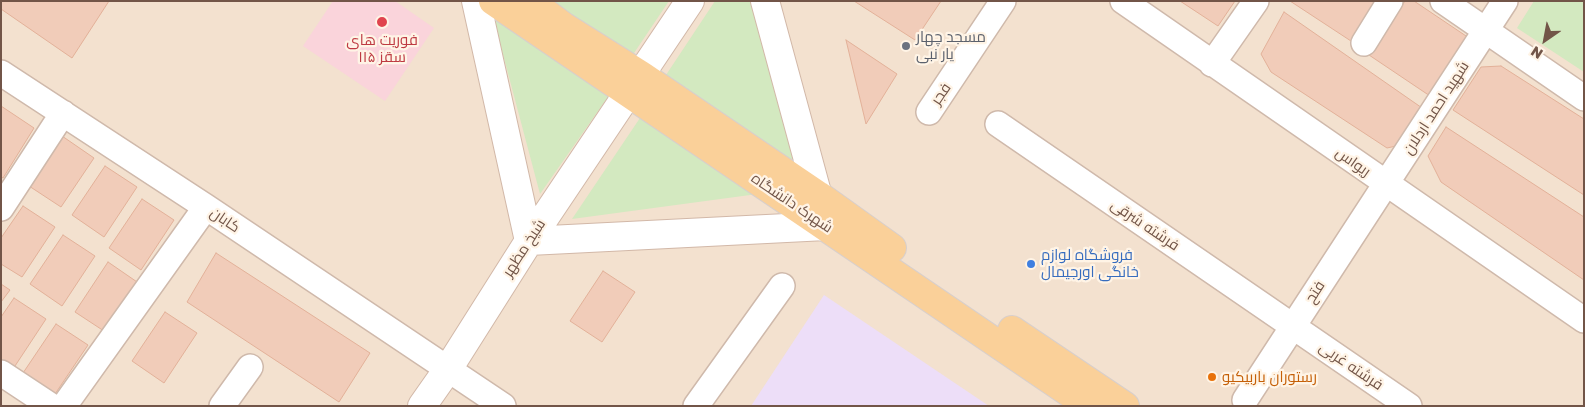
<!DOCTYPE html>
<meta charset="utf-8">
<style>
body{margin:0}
#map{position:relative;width:1585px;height:407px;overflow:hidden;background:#fcf0e1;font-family:"Golos Text",sans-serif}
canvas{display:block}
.frame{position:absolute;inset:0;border:2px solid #725548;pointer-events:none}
.north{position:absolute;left:1520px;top:15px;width:50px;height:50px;-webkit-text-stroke:4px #fff4e6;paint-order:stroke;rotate:213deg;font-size:14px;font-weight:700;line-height:20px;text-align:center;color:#725548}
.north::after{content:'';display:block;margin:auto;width:18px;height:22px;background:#725548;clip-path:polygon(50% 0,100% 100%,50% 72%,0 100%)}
</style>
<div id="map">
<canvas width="1585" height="407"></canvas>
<div class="frame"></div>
<div class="north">N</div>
</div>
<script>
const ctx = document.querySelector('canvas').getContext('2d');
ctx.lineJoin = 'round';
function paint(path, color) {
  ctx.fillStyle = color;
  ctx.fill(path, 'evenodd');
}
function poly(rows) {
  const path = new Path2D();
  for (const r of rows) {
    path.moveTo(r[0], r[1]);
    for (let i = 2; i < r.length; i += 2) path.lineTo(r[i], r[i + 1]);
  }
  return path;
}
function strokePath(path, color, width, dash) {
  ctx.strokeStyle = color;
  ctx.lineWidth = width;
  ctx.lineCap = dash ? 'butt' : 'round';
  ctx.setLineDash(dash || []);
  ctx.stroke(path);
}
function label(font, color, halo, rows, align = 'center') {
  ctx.font = font + ' "Golos Text",Cairo,sans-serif';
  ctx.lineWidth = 4.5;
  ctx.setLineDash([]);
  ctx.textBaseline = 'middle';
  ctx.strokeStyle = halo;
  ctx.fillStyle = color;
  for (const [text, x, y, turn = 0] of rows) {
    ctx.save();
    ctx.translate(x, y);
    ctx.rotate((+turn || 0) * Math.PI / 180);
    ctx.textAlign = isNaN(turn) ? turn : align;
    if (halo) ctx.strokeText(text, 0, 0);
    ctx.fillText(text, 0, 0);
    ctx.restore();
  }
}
paint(poly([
 [1,1,1584,1,1584,406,1,406]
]), '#f3e1cf');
paint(poly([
 [824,295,989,406,751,406]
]), '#eddef8');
paint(poly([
 [333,1,395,1,434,28,385,101,303,46]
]), '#fad4db');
paint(poly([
 [541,1,669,1,630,59],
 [715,1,754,1,795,163,664,78],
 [1534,1,1584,1,1584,72,1517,28],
 [492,13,610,94,540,194],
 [642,115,765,193,572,219]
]), '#d3e9c0');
const building = poly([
 [1,1,109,1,72,58,1,9,1,1],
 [854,1,941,1,915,40,854,1],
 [1180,1,1235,1,1218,26,1180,1],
 [1290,1,1381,1,1354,43,1290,1],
 [1405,1,1414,1,1472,40,1433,98,1369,55,1405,1],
 [1284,12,1425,110,1405,144,1387,148,1271,72,1261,54,1284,12],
 [846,40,897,74,866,124,846,40],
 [1501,66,1584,119,1584,195,1453,110,1481,67,1501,66],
 [1,106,34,128,3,178,1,177,1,106],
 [1446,127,1584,217,1584,280,1441,182,1428,156,1446,127],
 [62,136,94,158,61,207,29,186,62,136],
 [105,166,137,187,104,237,72,215,105,166],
 [142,199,174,220,141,270,109,248,142,199],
 [23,206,55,227,22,277,1,264,1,238,23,206],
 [63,235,95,256,62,306,30,284,63,235],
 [216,253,370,353,339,402,187,302,216,253],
 [108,262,140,284,107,333,75,312,108,262],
 [603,271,635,292,602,342,570,321,603,271],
 [1,284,10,290,1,302,1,284],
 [14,298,46,319,13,369,1,361,1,317,14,298],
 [165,312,197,333,164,383,132,361,165,312],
 [56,324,88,345,55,394,23,373,56,324]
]);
paint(building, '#f1ccb9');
strokePath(building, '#e3b199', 1);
const street = poly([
 [1123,1,1584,320],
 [1443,1,1584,98],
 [1364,43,1390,1],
 [1212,64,1256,1],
 [1,73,206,207,503,406],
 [929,112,1003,1],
 [998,124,1409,406],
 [1,208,63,113],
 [1,373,51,406],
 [1245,400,1505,1],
 [64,406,206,207],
 [222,406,250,367],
 [696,406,782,286]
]);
const secondary = poly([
 [476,1,529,241,826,226,765,1],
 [422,406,448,369,529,241,690,1]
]);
const primary = poly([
 [493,1,1089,406],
 [530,1,563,26,641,75,818,195,892,248],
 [1012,330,1125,406]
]);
strokePath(street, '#cfb9ab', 28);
strokePath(secondary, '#d2b8a8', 30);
strokePath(primary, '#d8cfcc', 30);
strokePath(street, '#fff', 25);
strokePath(secondary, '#fff', 28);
strokePath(primary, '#fad099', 28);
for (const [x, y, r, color] of [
 [382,22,6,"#e0444e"],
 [906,46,5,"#6b7280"],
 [1031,264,5,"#3f7fe0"],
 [1212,377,5,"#e8710a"]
]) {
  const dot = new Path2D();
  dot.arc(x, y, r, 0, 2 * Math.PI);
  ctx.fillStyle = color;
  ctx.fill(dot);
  strokePath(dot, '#fff4e6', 2);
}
label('15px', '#5b616d', '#fff4e6', [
 ["مسجد چهار",916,37],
 ["یار نبی",916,54]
], 'left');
label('15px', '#be3a42', '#fff4e6', [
 ["فوریت های",382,40],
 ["۱۱۵ سقز",382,57]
]);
label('15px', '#725548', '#fff4e6', [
 ["فجر",941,94,-56],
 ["شهید احمد اردلان",1436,108,-57],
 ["ریواس",1353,162,35],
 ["شهرک دانشگاه",792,203,34],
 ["کابان",225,220,34],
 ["فرشته شرقی",1145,225,34],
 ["شیخ مظهر",524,248,-57],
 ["فتح",1315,292,-57],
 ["فرشته غربی",1351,366,34]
]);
label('15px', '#366cbe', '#fff4e6', [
 ["فروشگاه لوازم",1041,255],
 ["خانگی اورجیمال",1041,272]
], 'left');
label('15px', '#c56008', '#fff4e6', [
 ["رستوران باربیکیو",1222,377]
], 'left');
</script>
